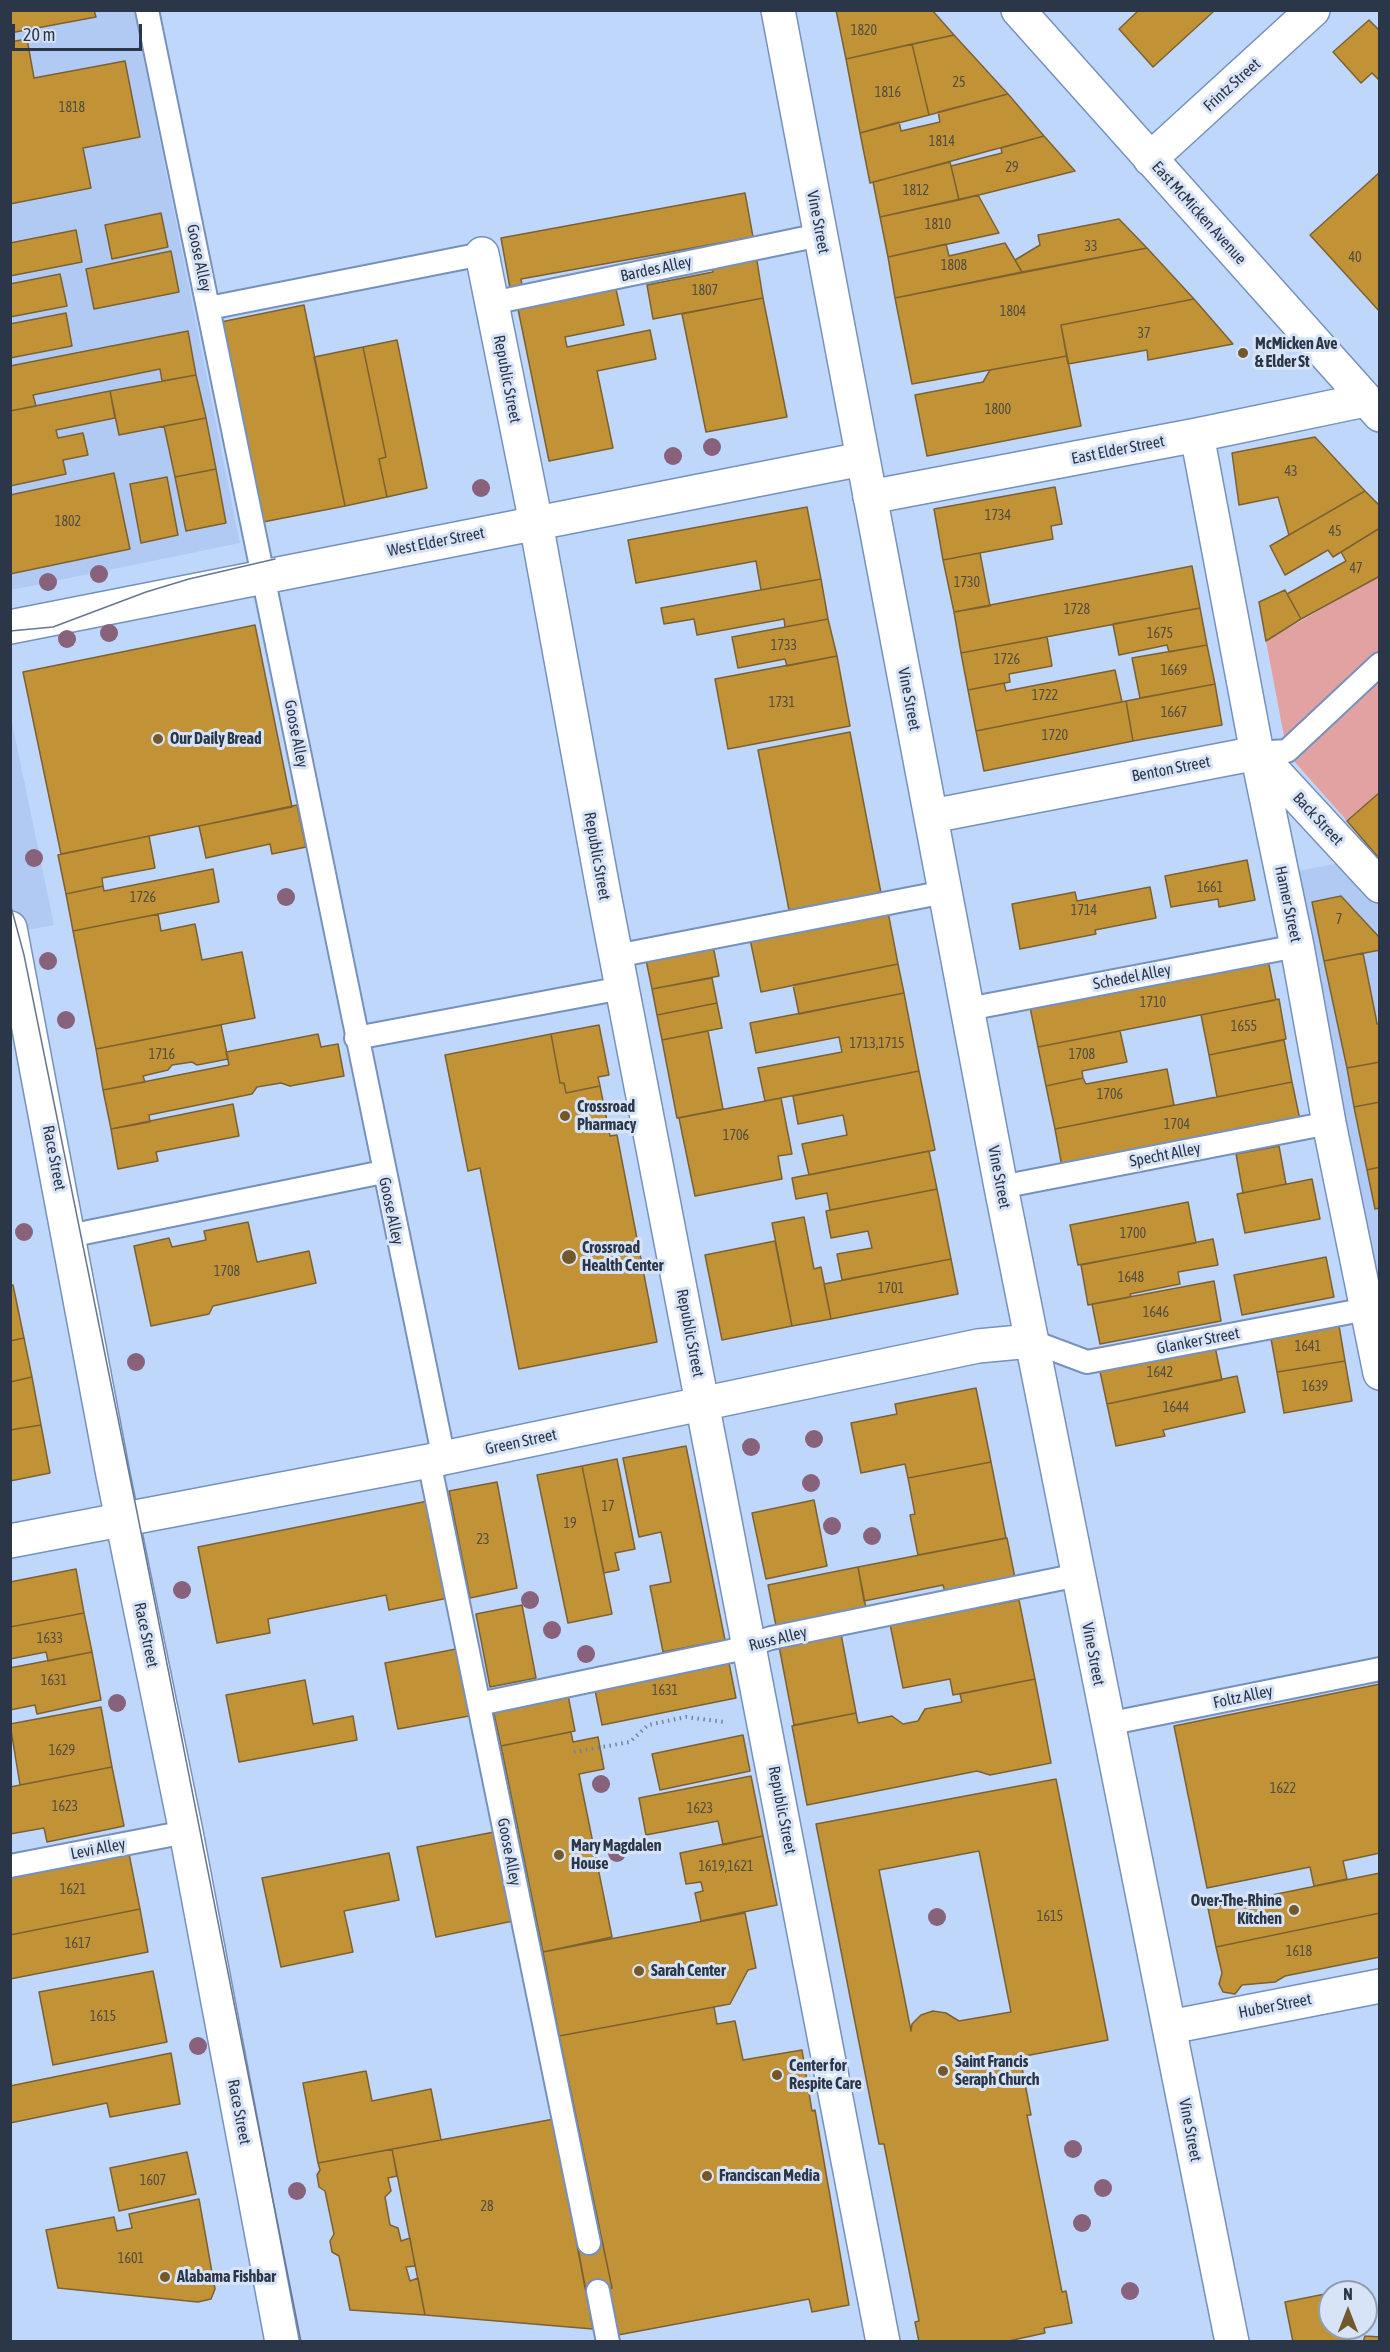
<!DOCTYPE html>
<style>
body{margin:0}
#map{position:relative;width:1390px;height:2352px;overflow:hidden;background:#c0d7fc;font-family:"Asap Condensed",sans-serif}
canvas{display:block}
.frame{position:absolute;inset:0;border:12px solid #2b3749;pointer-events:none}
.north{position:absolute;left:1318px;top:2280px;width:60px;height:60px;box-sizing:border-box;background:#d7e3f6;border:2px solid #929eb1;border-radius:50%;rotate:0deg;font-size:16px;font-weight:700;line-height:24px;text-align:center;color:#2b3749}
.north::after{content:'';display:block;margin:auto;width:21px;height:27px;background:#72582a;clip-path:polygon(50% 0,100% 100%,50% 72%,0 100%)}
.scale{position:absolute;left:12px;top:24px;width:130px;height:27px;box-sizing:border-box;border:3px solid #2b3749;border-top:0;padding-left:8px;font-size:18px;line-height:21px;white-space:nowrap;color:#2b3749;-webkit-text-stroke:4px #d7e3f6;paint-order:stroke}
</style>
<div id="map">
<canvas width="1390" height="2352"></canvas>
<div class="frame"></div>
<div class="north">N</div>
<div class="scale">20 m</div>
</div>
<script>
const ctx = document.querySelector('canvas').getContext('2d');
ctx.lineJoin = 'round';
function paint(path, color) {
  ctx.fillStyle = color;
  ctx.fill(path, 'evenodd');
}
function poly(rows) {
  const path = new Path2D();
  for (const r of rows) {
    path.moveTo(r[0], r[1]);
    for (let i = 2; i < r.length; i += 2) path.lineTo(r[i], r[i + 1]);
  }
  return path;
}
function strokePath(path, color, width, dash) {
  ctx.strokeStyle = color;
  ctx.lineWidth = width;
  ctx.lineCap = dash ? 'butt' : 'round';
  ctx.setLineDash(dash || []);
  ctx.stroke(path);
}
function label(font, color, halo, rows, align = 'center') {
  ctx.font = font + ' "Asap Condensed",sans-serif';
  ctx.lineWidth = 6;
  ctx.setLineDash([]);
  ctx.textBaseline = 'middle';
  ctx.strokeStyle = halo;
  ctx.fillStyle = color;
  for (const [text, x, y, turn = 0] of rows) {
    ctx.save();
    ctx.translate(x, y);
    ctx.rotate((+turn || 0) * Math.PI / 180);
    ctx.textAlign = isNaN(turn) ? turn : align;
    if (halo) ctx.strokeText(text, 0, 0);
    ctx.fillText(text, 0, 0);
    ctx.restore();
  }
}
paint(poly([
 [11,11,134,11,240,543,11,590],
 [10,713,54,925,11,933,10,933],
 [1339,863,1379,906,1379,1345,1288,873]
]), '#b0caf3');
paint(poly([
 [1379,576,1379,792,1347,821,1294,761,1302,755,1284,736,1266,641]
]), '#e2a2a1');
const building = poly([
 [10,10,94,10,96,17,10,33,10,10],
 [836,10,932,10,954,35,846,59,836,10],
 [1139,10,1211,10,1213,12,1153,67,1119,29,1139,10],
 [1369,20,1380,31,1380,81,1372,73,1361,83,1333,52,1369,20],
 [954,35,1008,94,929,115,912,44,954,35],
 [27,39,34,78,125,61,140,137,83,148,91,188,10,204,10,42,27,39],
 [912,44,929,115,860,133,846,59,912,44],
 [1008,94,1044,136,870,183,860,133,899,122,901,131,940,122,938,112,1008,94],
 [1044,136,1075,171,959,200,951,166,1002,153,1001,148,1044,136],
 [950,162,959,200,880,217,873,182,950,162],
 [1380,172,1380,312,1310,235,1380,172],
 [745,193,753,237,521,279,522,285,510,288,501,238,745,193],
 [978,195,999,233,888,257,880,217,978,195],
 [161,213,168,247,112,259,105,225,161,213],
 [1119,219,1147,248,1022,272,1015,260,1040,245,1038,235,1119,219],
 [76,230,82,262,10,276,10,243,76,230],
 [1005,243,1022,272,895,298,888,257,946,244,949,256,1005,243],
 [1147,248,1194,299,1061,325,1067,356,912,384,895,298,1147,248],
 [171,251,179,292,94,309,86,269,171,251],
 [756,255,763,298,653,319,647,285,713,272,711,264,756,255],
 [60,274,67,306,10,317,10,284,60,274],
 [615,285,624,325,565,337,567,347,650,330,656,359,597,371,613,448,549,461,517,304,615,285],
 [763,298,787,417,706,432,682,314,763,298],
 [1194,299,1233,344,1148,360,1147,350,1068,364,1061,325,1194,299],
 [304,305,345,506,263,522,221,322,304,305],
 [66,313,72,346,10,358,10,324,66,313],
 [188,331,196,375,162,381,160,369,33,395,36,406,10,411,10,366,188,331],
 [397,340,427,488,387,497,379,459,386,457,363,347,397,340],
 [363,347,386,457,379,459,387,497,345,506,314,357,363,347],
 [1067,356,1081,426,927,456,915,395,983,382,990,370,1067,356],
 [196,375,206,418,119,435,110,391,196,375],
 [110,391,115,418,56,430,58,438,83,433,88,455,63,460,66,474,10,486,10,411,110,391],
 [206,418,216,469,175,477,164,426,206,418],
 [1315,437,1365,491,1289,535,1278,497,1239,505,1232,453,1315,437],
 [216,469,226,523,186,531,175,477,216,469],
 [114,473,130,549,10,574,10,495,114,473],
 [167,477,178,535,141,543,130,484,167,477],
 [1055,487,1062,524,1051,526,1053,539,943,560,934,509,1055,487],
 [1365,491,1380,506,1380,528,1333,557,1328,550,1285,575,1270,546,1365,491],
 [807,507,821,579,761,590,756,561,636,583,628,540,807,507],
 [1380,528,1380,576,1301,619,1287,594,1346,561,1341,552,1380,528],
 [980,553,990,606,954,612,943,560,980,553],
 [1192,566,1200,608,961,653,954,612,1192,566],
 [821,579,828,619,785,627,784,619,697,635,694,619,664,624,661,608,821,579],
 [1285,590,1301,619,1266,641,1259,602,1285,590],
 [1200,608,1207,645,1169,652,1167,645,1119,655,1113,624,1200,608],
 [828,619,837,656,787,666,785,659,738,668,732,637,828,619],
 [255,625,292,807,61,854,23,672,255,625],
 [1047,637,1052,666,1009,674,1010,682,968,690,961,653,1047,637],
 [1207,645,1215,684,1140,698,1132,658,1207,645],
 [837,656,850,726,728,749,715,679,837,656],
 [1115,670,1122,702,976,731,968,690,1004,683,1006,691,1115,670],
 [1215,684,1222,725,1133,741,1126,701,1215,684],
 [1126,701,1133,741,984,771,976,731,1126,701],
 [850,732,881,893,789,910,758,750,850,732],
 [1380,792,1380,856,1378,857,1347,821,1380,792],
 [297,805,306,847,272,854,270,844,206,858,199,826,297,805],
 [149,836,155,868,102,878,103,886,66,894,58,855,149,836],
 [1247,860,1255,900,1219,907,1218,899,1171,907,1165,876,1247,860],
 [213,869,219,902,73,931,66,894,103,886,104,891,213,869],
 [1150,887,1156,918,1095,930,1096,934,1020,949,1012,904,1075,892,1077,901,1150,887],
 [1341,896,1380,938,1380,950,1324,961,1312,902,1341,896],
 [888,912,898,964,761,992,750,939,888,912],
 [158,914,161,931,195,924,202,960,242,952,255,1018,96,1049,73,931,158,914],
 [713,946,719,976,652,989,646,960,713,946],
 [1363,953,1376,1018,1377,1024,1380,1024,1380,1062,1347,1068,1324,961,1363,953],
 [1268,960,1276,1000,1038,1047,1030,1007,1268,960],
 [898,964,904,993,799,1014,793,985,898,964],
 [712,978,717,1003,657,1015,652,989,712,978],
 [904,993,919,1071,765,1101,758,1068,842,1052,839,1037,756,1053,750,1023,904,993],
 [1279,999,1286,1039,1209,1055,1201,1015,1279,999],
 [717,1003,722,1028,662,1040,657,1015,717,1003],
 [221,1025,228,1059,197,1065,192,1062,172,1065,168,1070,143,1076,145,1082,103,1090,96,1049,221,1025],
 [599,1025,609,1075,598,1077,600,1086,566,1093,564,1083,560,1083,551,1034,599,1025],
 [708,1031,723,1109,677,1118,662,1040,708,1031],
 [1120,1031,1127,1062,1082,1071,1083,1078,1046,1086,1038,1047,1120,1031],
 [318,1034,321,1047,338,1044,344,1076,290,1086,281,1083,257,1087,252,1094,149,1115,150,1122,111,1129,103,1090,229,1065,226,1052,318,1034],
 [551,1034,560,1083,564,1083,566,1093,600,1086,610,1136,617,1135,657,1342,519,1369,480,1168,468,1171,445,1055,551,1034],
 [1284,1040,1292,1082,1217,1097,1209,1055,1284,1040],
 [1380,1062,1380,1102,1354,1107,1347,1068,1380,1062],
 [1167,1069,1174,1105,1055,1129,1046,1086,1083,1078,1086,1084,1167,1069],
 [919,1071,935,1150,809,1175,802,1144,847,1135,843,1115,798,1124,793,1096,919,1071],
 [1292,1082,1300,1120,1062,1167,1055,1129,1292,1082],
 [781,1098,792,1154,778,1156,782,1179,695,1196,679,1118,781,1098],
 [1380,1102,1380,1167,1367,1170,1354,1107,1380,1102],
 [233,1104,239,1136,156,1152,158,1161,118,1169,111,1129,233,1104],
 [1279,1146,1286,1184,1243,1193,1236,1154,1279,1146],
 [929,1151,937,1189,830,1210,827,1193,796,1199,792,1178,929,1151],
 [1380,1167,1380,1208,1375,1209,1367,1170,1380,1167],
 [1312,1179,1320,1219,1245,1233,1237,1194,1312,1179],
 [937,1189,951,1259,842,1280,837,1254,872,1248,868,1231,831,1238,826,1211,937,1189],
 [1188,1202,1196,1243,1078,1265,1070,1225,1188,1202],
 [804,1217,814,1269,821,1267,831,1319,792,1326,772,1223,804,1217],
 [248,1222,257,1262,309,1251,316,1283,213,1306,209,1314,151,1326,134,1246,169,1238,172,1247,206,1240,204,1231,248,1222],
 [1213,1239,1218,1265,1178,1272,1180,1284,1130,1294,1131,1297,1088,1305,1081,1265,1213,1239],
 [775,1241,792,1326,722,1340,705,1255,775,1241],
 [1326,1257,1334,1297,1242,1315,1234,1275,1326,1257],
 [951,1259,958,1294,831,1319,824,1284,951,1259],
 [1214,1281,1221,1321,1100,1344,1092,1304,1214,1281],
 [10,1285,13,1285,24,1338,10,1341,10,1285],
 [1338,1320,1345,1361,1277,1372,1270,1333,1338,1320],
 [24,1338,32,1377,10,1382,10,1341,24,1338],
 [1214,1342,1222,1380,1107,1404,1099,1367,1214,1342],
 [1345,1361,1352,1401,1284,1413,1277,1372,1345,1361],
 [1237,1376,1245,1412,1163,1430,1165,1436,1116,1446,1107,1404,1237,1376],
 [32,1377,41,1425,10,1430,10,1382,32,1377],
 [976,1388,991,1462,908,1478,905,1464,861,1473,851,1423,897,1414,895,1404,976,1388],
 [41,1425,50,1473,10,1481,10,1430,41,1425],
 [686,1446,725,1640,663,1652,650,1586,671,1582,661,1532,639,1537,623,1458,686,1446],
 [617,1459,635,1549,615,1553,619,1570,604,1573,582,1466,617,1459],
 [991,1462,1006,1538,918,1555,910,1515,915,1514,908,1478,991,1462],
 [582,1466,612,1614,568,1623,537,1475,582,1466],
 [497,1482,517,1588,470,1598,449,1491,497,1482],
 [814,1500,827,1566,766,1579,752,1513,814,1500],
 [428,1501,448,1598,389,1610,386,1595,268,1619,270,1633,217,1643,198,1547,428,1501],
 [1007,1538,1015,1578,945,1592,943,1585,864,1601,858,1567,1007,1538],
 [858,1567,866,1608,776,1626,768,1585,858,1567],
 [76,1569,84,1613,10,1627,10,1582,76,1569],
 [1019,1600,1035,1679,953,1695,950,1679,903,1688,890,1624,1019,1600],
 [522,1605,536,1678,490,1687,476,1614,522,1605],
 [84,1613,92,1652,48,1661,46,1652,10,1659,10,1627,84,1613],
 [841,1634,856,1713,794,1725,779,1646,841,1634],
 [456,1649,469,1716,398,1729,385,1663,456,1649],
 [92,1652,101,1700,37,1714,35,1705,10,1710,10,1668,92,1652],
 [728,1658,736,1698,602,1725,594,1685,728,1658],
 [1035,1679,1051,1763,990,1775,977,1771,807,1805,792,1726,856,1713,858,1723,892,1716,903,1724,918,1721,925,1709,962,1702,960,1694,1035,1679],
 [305,1680,313,1724,353,1716,357,1740,239,1762,226,1695,305,1680],
 [1380,1684,1380,1853,1343,1861,1347,1879,1314,1886,1310,1867,1207,1888,1174,1726,1380,1684],
 [567,1690,575,1731,501,1746,492,1705,567,1690],
 [101,1707,112,1767,20,1785,10,1724,101,1707],
 [571,1732,573,1742,598,1737,604,1769,579,1774,612,1937,543,1952,501,1746,571,1732],
 [743,1735,750,1771,660,1790,652,1754,743,1735],
 [112,1767,124,1826,47,1842,44,1828,10,1834,10,1787,112,1767],
 [751,1776,763,1836,723,1845,718,1821,646,1835,639,1798,751,1776],
 [1056,1779,1108,2040,1020,2057,1031,2115,1027,2115,1062,2292,1066,2291,1072,2323,1044,2328,1045,2333,1004,2342,919,2342,915,2322,919,2321,884,2144,879,2144,816,1824,1056,1779],
 [979,1851,1011,2012,959,2021,946,2013,933,2011,921,2015,912,2024,911,2031,879,1870,979,1851],
 [494,1832,513,1921,436,1937,417,1847,494,1832],
 [763,1836,777,1905,701,1921,695,1893,703,1891,701,1882,686,1884,680,1853,763,1836],
 [128,1849,140,1909,10,1935,10,1871,128,1849],
 [389,1853,399,1900,344,1911,353,1952,281,1967,262,1878,389,1853],
 [1380,1873,1380,1913,1216,1947,1208,1908,1380,1873],
 [140,1909,148,1952,10,1979,10,1935,140,1909],
 [745,1913,756,1968,748,1970,730,2004,559,2036,543,1952,745,1913],
 [1380,1913,1380,1957,1285,1976,1275,1982,1242,1985,1235,1994,1223,1992,1219,1984,1222,1973,1216,1947,1380,1913],
 [153,1971,167,2042,53,2065,39,1992,153,1971],
 [714,2007,717,2024,735,2021,743,2060,802,2050,812,2111,815,2110,849,2305,812,2312,809,2299,618,2335,609,2288,612,2288,559,2036,714,2007],
 [171,2053,180,2104,110,2117,107,2103,10,2123,10,2086,171,2053],
 [366,2071,372,2101,431,2089,441,2140,318,2163,303,2083,366,2071],
 [554,2119,593,2329,425,2315,392,2149,554,2119],
 [392,2149,397,2176,388,2178,391,2191,385,2197,390,2225,398,2228,401,2241,410,2238,415,2266,406,2267,410,2281,418,2278,425,2315,350,2310,339,2256,332,2252,330,2241,334,2234,325,2191,319,2187,317,2175,320,2170,318,2163,392,2149],
 [187,2152,196,2194,119,2211,110,2168,187,2152],
 [199,2199,215,2289,211,2299,198,2302,58,2288,46,2230,114,2217,117,2231,132,2228,129,2214,199,2199],
 [602,2240,612,2288,586,2293,577,2245,602,2240],
 [1362,2287,1363,2292,1336,2292,1362,2287],
 [1330,2293,1330,2328,1360,2328,1348,2330,1350,2342,1293,2342,1285,2302,1330,2293],
 [1365,2336,1380,2337,1380,2342,1363,2342,1365,2336]
]);
paint(building, '#c29236');
strokePath(building, '#7c6133', 1.5);
const lane = poly([
 [147,10,444,1459],
 [492,303,820,235],
 [209,308,482,254],
 [1257,753,1287,751,1380,664],
 [616,956,945,892],
 [968,1009,1297,946],
 [356,1038,622,988],
 [1001,1187,1329,1123],
 [69,1236,383,1172],
 [1031,1341,1087,1362,1367,1309],
 [429,1461,589,2243],
 [479,1704,731,1651,771,1638,1078,1575],
 [1107,1724,1380,1669],
 [10,1866,186,1832],
 [598,2291,608,2342]
]);
const street = poly([
 [1150,159,1313,10],
 [482,254,536,523,603,889,883,2342],
 [1197,435,1257,753,1297,946,1329,1123,1380,1373],
 [870,497,1197,435,1365,400],
 [10,627,862,459],
 [932,816,1257,753,1380,886],
 [10,1541,429,1461,978,1346,1031,1341],
 [1170,2027,1380,1986]
]);
const secondary = poly([
 [778,10,1001,1187,1232,2342],
 [1018,10,1380,415],
 [10,928,113,1475,186,1832,282,2342]
]);
strokePath(lane, '#7691bd', 26);
strokePath(street, '#7691bd', 36);
strokePath(secondary, '#7691bd', 36);
strokePath(poly([
 [574,1752,630,1742,648,1725,686,1717,724,1722]
]), '#73849f', 4, [1.5, 4.5]);
strokePath(lane, '#fff', 22);
strokePath(street, '#fff', 33);
strokePath(secondary, '#fff', 33);
strokePath(poly([
 [10,631,53,627,146,592,189,579,275,559],
 [10,903,24,955,138,1517,301,2342]
]), '#677791', 1.5);
ctx.fillStyle = '#88617b';
for (const [x, y] of [
 [712,447],
 [673,456],
 [481,488],
 [99,574],
 [48,582],
 [109,633],
 [67,639],
 [34,858],
 [286,897],
 [48,961],
 [66,1020],
 [24,1232],
 [136,1362],
 [814,1439],
 [751,1447],
 [811,1483],
 [832,1526],
 [872,1536],
 [182,1590],
 [530,1600],
 [552,1630],
 [586,1654],
 [117,1703],
 [601,1784],
 [617,1853],
 [937,1917],
 [198,2046],
 [1073,2149],
 [1103,2188],
 [297,2191],
 [1082,2223],
 [1130,2291]
]) {
  ctx.beginPath();
  ctx.arc(x, y, 9, 0, 2 * Math.PI);
  ctx.fill();
}
for (const [x, y, r, color] of [
 [1243,353,6,"#72582a"],
 [158,739,6,"#72582a"],
 [565,1116,6,"#72582a"],
 [569,1257,8,"#72582a"],
 [559,1855,6,"#72582a"],
 [1294,1910,6,"#72582a"],
 [639,1971,6,"#72582a"],
 [943,2071,6,"#72582a"],
 [777,2075,6,"#72582a"],
 [707,2176,6,"#72582a"],
 [165,2277,6,"#72582a"]
]) {
  const dot = new Path2D();
  dot.arc(x, y, r, 0, 2 * Math.PI);
  ctx.fillStyle = color;
  ctx.fill(dot);
  strokePath(dot, '#d7e3f6', 2);
}
label('14px', '#514e44', null, [
 ["1820",864,31],
 ["25",959,83],
 ["1816",888,93],
 ["1818",72,108],
 ["1814",942,142],
 ["29",1012,168],
 ["1812",916,191],
 ["1810",938,225],
 ["33",1091,247],
 ["40",1355,258],
 ["1808",954,266],
 ["1807",705,291],
 ["1804",1013,312],
 ["37",1144,334],
 ["1800",998,410],
 ["43",1291,472],
 ["1734",998,516],
 ["1802",68,522],
 ["45",1335,532],
 ["47",1356,569],
 ["1730",967,583],
 ["1728",1077,610],
 ["1675",1160,634],
 ["1733",784,646],
 ["1726",1007,660],
 ["1669",1174,671],
 ["1722",1045,696],
 ["1731",782,703],
 ["1667",1174,713],
 ["1720",1055,736],
 ["1661",1210,888],
 ["1726",143,898],
 ["1714",1084,911],
 ["7",1339,920],
 ["1710",1153,1003],
 ["1655",1244,1027],
 ["1713,1715",877,1044],
 ["1716",162,1055],
 ["1708",1082,1055],
 ["1706",1110,1095],
 ["1704",1177,1125],
 ["1706",736,1136],
 ["1700",1133,1234],
 ["1708",227,1272],
 ["1648",1131,1278],
 ["1701",891,1289],
 ["1646",1156,1313],
 ["1641",1308,1347],
 ["1642",1160,1373],
 ["1639",1315,1387],
 ["1644",1176,1408],
 ["17",608,1507],
 ["19",570,1524],
 ["23",483,1540],
 ["1633",50,1639],
 ["1631",54,1681],
 ["1631",665,1691],
 ["1629",62,1751],
 ["1622",1283,1789],
 ["1623",65,1807],
 ["1623",700,1809],
 ["1619,1621",726,1867],
 ["1621",73,1890],
 ["1615",1050,1917],
 ["1617",78,1944],
 ["1618",1299,1952],
 ["1615",103,2017],
 ["1607",153,2181],
 ["28",487,2207],
 ["1601",131,2259]
]);
label('16px', '#2b3749', '#d7e3f6', [
 ["Frintz Street",1232,85,-42],
 ["East McMicken Avenue",1199,213,48],
 ["Vine Street",818,222,79],
 ["Goose Alley",199,258,78],
 ["Bardes Alley",656,269,-12],
 ["Republic Street",507,379,79],
 ["East Elder Street",1118,450,-11],
 ["West Elder Street",436,542,-11],
 ["Vine Street",909,699,79],
 ["Goose Alley",296,734,79],
 ["Benton Street",1171,769,-11],
 ["Back Street",1318,819,47],
 ["Republic Street",597,856,80],
 ["Hamer Street",1288,904,78],
 ["Schedel Alley",1132,977,-11],
 ["Specht Alley",1165,1155,-11],
 ["Race Street",54,1158,79],
 ["Vine Street",999,1177,79],
 ["Goose Alley",391,1211,78],
 ["Republic Street",690,1333,79],
 ["Glanker Street",1198,1341,-11],
 ["Green Street",521,1442,-12],
 ["Race Street",146,1635,78],
 ["Russ Alley",778,1639,-14],
 ["Vine Street",1093,1654,79],
 ["Foltz Alley",1243,1697,-12],
 ["Republic Street",782,1810,79],
 ["Levi Alley",98,1849,-11],
 ["Goose Alley",509,1852,79],
 ["Huber Street",1275,2006,-11],
 ["Race Street",239,2112,79],
 ["Vine Street",1190,2130,79]
]);
label('bold 16px', '#2b3749', '#d7e3f6', [
 ["McMicken Ave",1255,344],
 ["& Elder St",1255,362],
 ["Our Daily Bread",170,739],
 ["Crossroad",577,1107],
 ["Pharmacy",577,1125],
 ["Crossroad",582,1248],
 ["Health Center",582,1266],
 ["Mary Magdalen",571,1846],
 ["House",571,1864],
 ["Over-The-Rhine",1282,1901,"right"],
 ["Kitchen",1282,1919,"right"],
 ["Sarah Center",651,1971],
 ["Saint Francis",955,2062],
 ["Seraph Church",955,2080],
 ["Center for",789,2066],
 ["Respite Care",789,2084],
 ["Franciscan Media",719,2176],
 ["Alabama Fishbar",177,2277]
], 'left');
</script>
